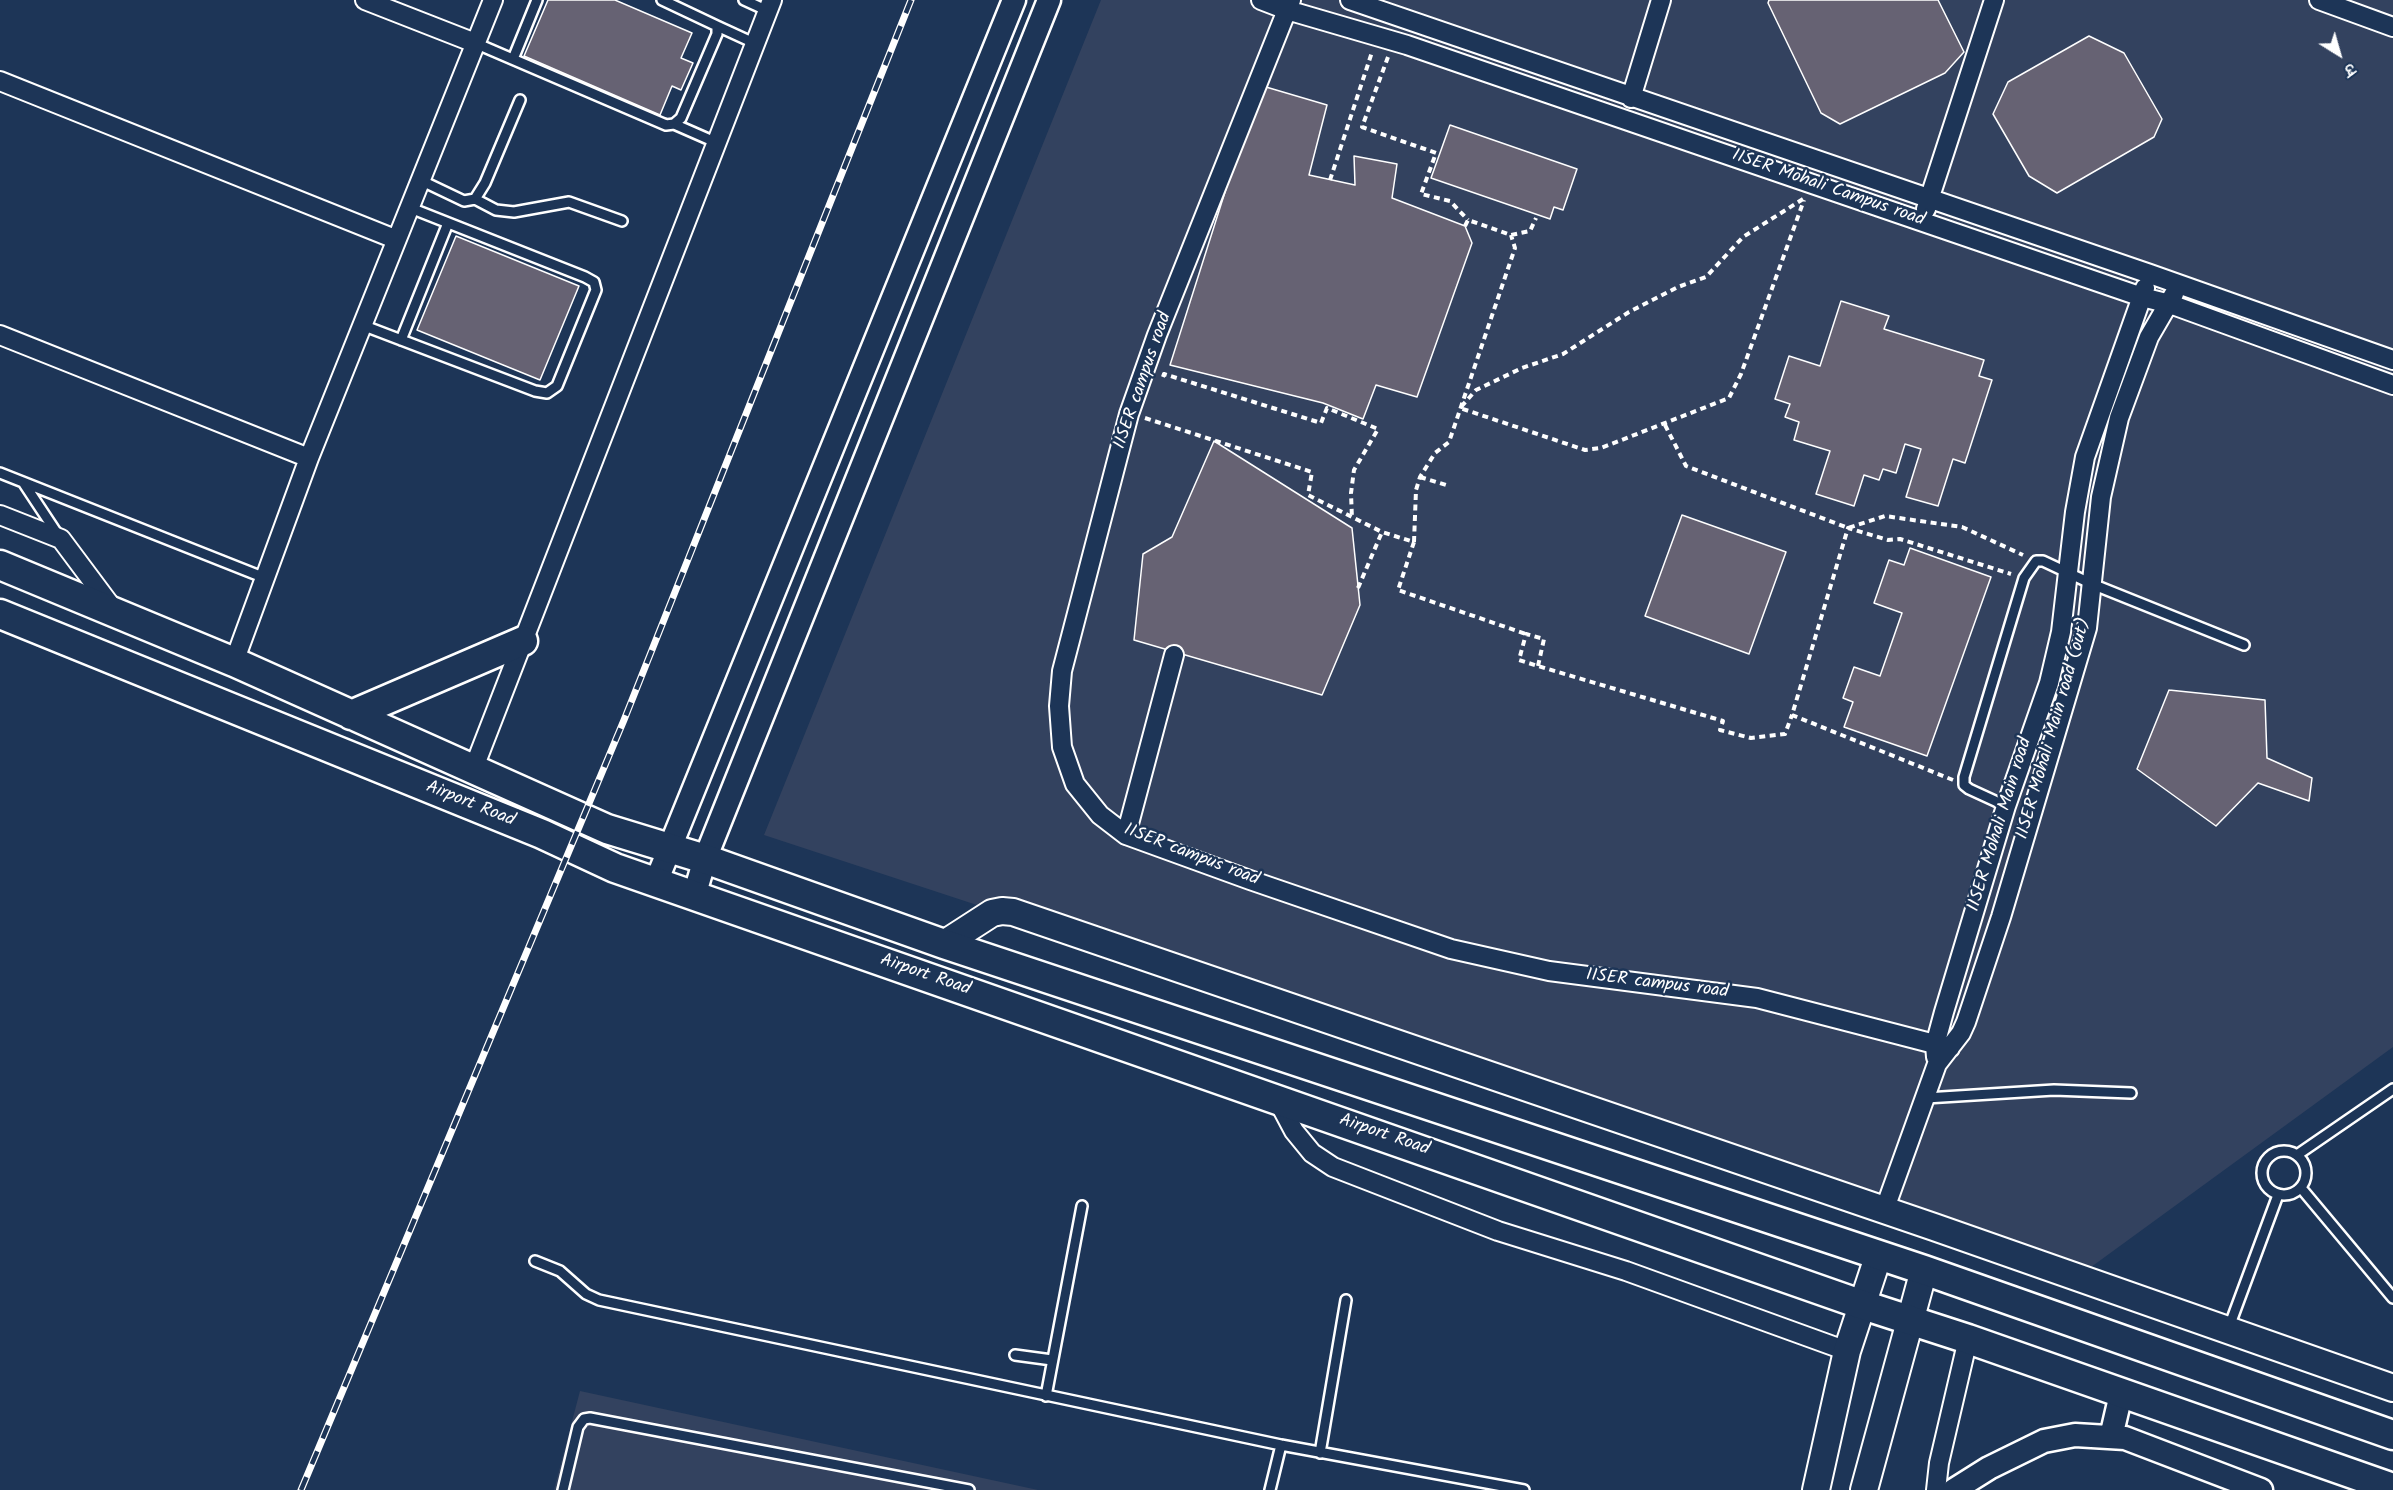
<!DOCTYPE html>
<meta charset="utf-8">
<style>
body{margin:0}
#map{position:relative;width:2393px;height:1490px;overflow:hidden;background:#1d3557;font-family:Kalam,"Playpen Sans Deva",sans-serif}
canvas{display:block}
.north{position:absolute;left:2309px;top:24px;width:60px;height:60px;-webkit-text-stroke:4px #1d3557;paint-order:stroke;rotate:143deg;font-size:16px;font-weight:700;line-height:24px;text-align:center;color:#fff}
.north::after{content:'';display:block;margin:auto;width:21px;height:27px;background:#fff;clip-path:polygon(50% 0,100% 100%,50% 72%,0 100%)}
</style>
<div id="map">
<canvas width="2393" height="1490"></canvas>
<div class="north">उ</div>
</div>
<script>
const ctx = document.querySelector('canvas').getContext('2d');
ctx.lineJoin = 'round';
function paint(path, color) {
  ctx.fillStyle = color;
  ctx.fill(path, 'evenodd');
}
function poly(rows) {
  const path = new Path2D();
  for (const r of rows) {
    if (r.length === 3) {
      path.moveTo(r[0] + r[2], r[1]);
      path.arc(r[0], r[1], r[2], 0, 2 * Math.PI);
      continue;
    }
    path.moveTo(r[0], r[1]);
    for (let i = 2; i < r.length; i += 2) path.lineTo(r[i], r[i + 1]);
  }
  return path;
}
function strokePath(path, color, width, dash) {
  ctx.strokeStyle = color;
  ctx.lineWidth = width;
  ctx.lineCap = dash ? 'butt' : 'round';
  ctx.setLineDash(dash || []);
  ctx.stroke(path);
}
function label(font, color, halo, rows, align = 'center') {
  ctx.font = font + ' Kalam,sans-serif';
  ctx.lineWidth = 5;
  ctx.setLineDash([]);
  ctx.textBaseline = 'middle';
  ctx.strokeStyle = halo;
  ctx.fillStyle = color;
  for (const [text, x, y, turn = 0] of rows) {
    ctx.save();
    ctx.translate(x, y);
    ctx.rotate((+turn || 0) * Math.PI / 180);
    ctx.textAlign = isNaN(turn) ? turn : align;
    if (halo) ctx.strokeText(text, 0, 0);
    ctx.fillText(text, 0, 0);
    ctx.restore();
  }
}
paint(poly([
 [1101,0,2393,0,2393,1047,2087,1270,764,835],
 [580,1391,1038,1490,554,1490]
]), '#33425f');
const building = poly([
 [548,0,615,0,692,33,681,58,693,63,681,90,672,86,660,115,524,56,548,0],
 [1769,0,1938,0,1964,52,1945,73,1840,124,1821,113,1768,3,1769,0],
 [2089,36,2124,53,2162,119,2154,137,2057,193,2029,176,1993,114,2008,82,2089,36],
 [1266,87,1327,105,1309,175,1355,185,1354,156,1397,164,1392,198,1465,226,1472,243,1417,397,1376,385,1363,419,1323,403,1170,365,1239,148,1266,87],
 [1450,125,1577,169,1563,210,1554,207,1550,219,1431,178,1450,125],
 [456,236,579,286,540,380,417,330,456,236],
 [1841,301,1889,316,1884,329,1984,360,1979,376,1992,380,1965,463,1953,459,1938,506,1906,497,1921,449,1905,444,1896,473,1883,469,1879,480,1864,475,1854,506,1816,494,1830,451,1794,440,1799,422,1785,417,1790,404,1775,399,1789,356,1820,366,1841,301],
 [1214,441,1352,528,1360,605,1322,695,1134,640,1143,554,1172,537,1214,441],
 [1682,515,1786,552,1749,654,1645,616,1682,515],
 [1910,548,1991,577,1927,756,1844,727,1853,702,1843,698,1854,667,1880,676,1902,613,1874,603,1889,560,1904,565,1910,548],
 [2169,690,2265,700,2267,758,2312,778,2309,801,2258,783,2216,826,2137,769,2169,690]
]);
paint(building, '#666273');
strokePath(building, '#fff', 1.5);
const service = poly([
 [744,0,768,11],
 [717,26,754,43],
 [475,43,666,125,674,124,681,118,717,34,717,26,662,0],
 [513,59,537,0],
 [674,124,715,142],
 [420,180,464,201,475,199,485,183,520,100],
 [475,199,496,210,514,212,569,202,622,221],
 [362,325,535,391,547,393,557,386,596,290,594,282,585,277,408,207],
 [401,340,448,223],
 [0,473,265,578],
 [23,482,58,535],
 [2006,806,1969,789,1964,785,1964,777,2024,578,2036,561,2043,561,2092,584,2244,645],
 [1926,1098,2054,1090,2131,1093],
 [2284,1173,22],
 [2297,1155,2393,1089],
 [2301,1188,2393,1298],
 [535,1261,560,1271,586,1294,599,1300,1281,1445,1524,1490],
 [2229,1327,2278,1195],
 [1015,1355,1052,1360],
 [1046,1396,1082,1206],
 [1320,1453,1346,1300],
 [563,1490,578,1427,584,1419,590,1418,969,1490],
 [1270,1490,1281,1445]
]);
const minor = poly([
 [365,0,475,43],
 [1261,0,1287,10,1407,45,2142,297,2170,304,2393,385],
 [1291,0,1157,335,1129,414,1062,671,1059,706,1062,747,1075,784,1100,815,1126,835,1250,880,1451,949,1549,971,1757,998,1950,1048],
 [1350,0,2150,274,2393,360],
 [2319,0,2393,27],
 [0,81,395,239],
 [1631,98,1661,0],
 [1926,209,1994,0],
 [0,335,309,458],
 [0,515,61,539,114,610],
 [234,662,309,458,493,0],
 [473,770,772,0],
 [1126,835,1174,655],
 [1936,1057,1935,1045,1944,1012,2006,806,2049,683,2061,632,2075,512,2085,457,2145,288],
 [1277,1099,1294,1131,1312,1153,1333,1167,1498,1231,1626,1271,1847,1351],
 [1884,1211,1937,1064,1961,1033,1966,1022,2001,917,2087,628,2101,497,2119,418,2149,337,2174,294],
 [1936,1490,1939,1463,1968,1339]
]);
const tertiary = poly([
 [656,882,1014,0],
 [694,896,705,859,1049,0],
 [2111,1437,2121,1394],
 [1954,1490,1989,1468,2044,1441,2075,1435,2125,1438,2261,1490]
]);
const secondary = poly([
 [944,944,992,913,1002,911,1013,912,1934,1227,2393,1388],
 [1816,1490,1847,1351,1878,1257],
 [1864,1490,1924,1270]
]);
const primary = poly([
 [0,565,234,662,607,829,705,859,944,944,1924,1270,2393,1435],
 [0,614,542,834,615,868,1863,1305,1968,1339,2393,1488],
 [351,715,523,641]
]);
strokePath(service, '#fff', 14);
strokePath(minor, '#fff', 22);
strokePath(tertiary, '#fff', 27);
strokePath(secondary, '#fff', 30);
strokePath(primary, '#fff', 33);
strokePath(poly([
 [1388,57,1362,127,1436,153,1421,194,1450,201,1468,220],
 [1330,180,1372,52],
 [1803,199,1743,237,1706,277,1678,287,1629,312,1563,354,1522,368,1476,390,1460,408,1585,450,1601,448,1729,398,1741,374,1804,200],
 [1465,226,1468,220,1511,235,1530,231,1536,218],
 [1163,377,1164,374,1321,423,1327,408,1378,429,1354,470,1351,493,1352,519],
 [1145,418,1312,472,1308,495,1382,532],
 [1665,425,1686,466,1848,528,1885,516,1962,527,2023,555],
 [1420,477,1446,485],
 [1414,542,1416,490,1420,477,1435,453,1449,442,1515,248,1511,235],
 [1358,588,1382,532,1414,542,1398,590,1526,634],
 [1538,666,1544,639,1526,634,1519,660,1538,666,1723,721,1720,730,1751,738,1785,734,1792,715],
 [1953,780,1792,715,1848,528,1888,540,1900,539,2011,574]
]), '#fff', 4, [6, 4.5]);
strokePath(service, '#1d3557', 9);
strokePath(minor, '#1d3557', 18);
strokePath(tertiary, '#1d3557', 22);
strokePath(secondary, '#1d3557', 26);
strokePath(primary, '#1d3557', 28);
const rail = poly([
 [301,1490,624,720,911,0]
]);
strokePath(rail, '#fff', 7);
strokePath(rail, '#1d3557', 4.5, [14]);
label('18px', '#fff', '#1d3557', [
 ["IISER Mohali Campus road",1828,189,19],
 ["IISER campus road",1144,381,-71],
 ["IISER Mohali Main road (out)",2055,729,-74],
 ["Airport Road",470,805,22],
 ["IISER Mohali Main road",2001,825,-73],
 ["IISER campus road",1191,856,21],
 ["Airport Road",925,976,19],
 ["IISER campus road",1657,985,7],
 ["Airport Road",1384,1136,19]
]);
</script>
